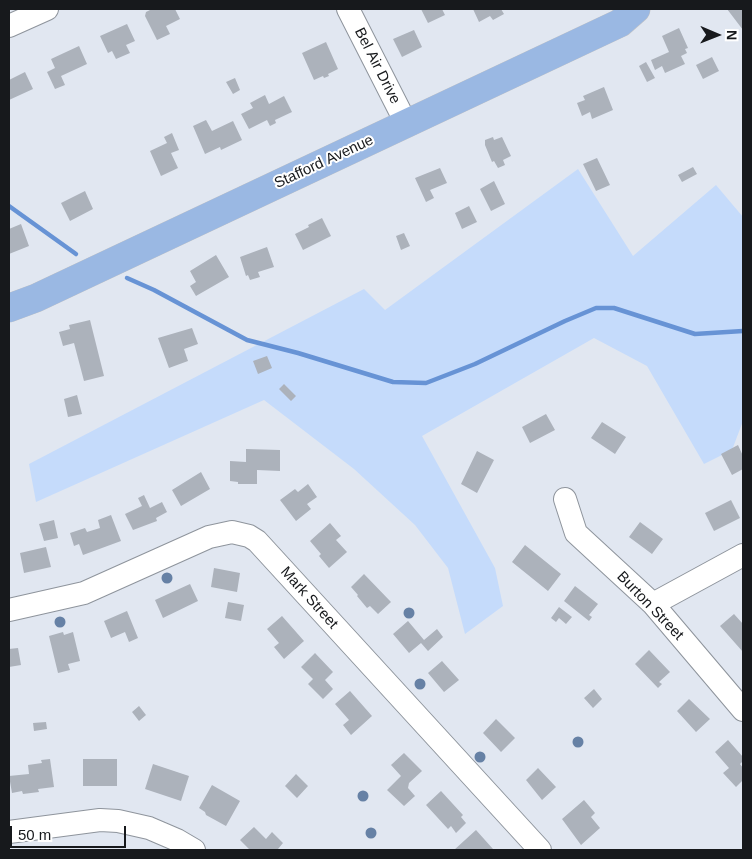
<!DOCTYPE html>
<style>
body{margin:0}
#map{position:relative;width:752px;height:859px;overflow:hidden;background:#e1e7f1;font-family:Arial,sans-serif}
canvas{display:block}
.frame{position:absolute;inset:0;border:10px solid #17191c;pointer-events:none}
.north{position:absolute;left:692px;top:10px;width:50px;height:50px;-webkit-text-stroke:4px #fff;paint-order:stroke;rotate:91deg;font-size:14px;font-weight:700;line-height:20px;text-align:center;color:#17191c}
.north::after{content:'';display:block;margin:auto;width:18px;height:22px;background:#17191c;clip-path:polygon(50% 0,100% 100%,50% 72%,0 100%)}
.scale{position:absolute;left:10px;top:826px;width:116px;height:22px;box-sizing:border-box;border:2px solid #17191c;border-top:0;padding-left:6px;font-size:15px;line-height:18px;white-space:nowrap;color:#17191c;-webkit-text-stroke:4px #fff;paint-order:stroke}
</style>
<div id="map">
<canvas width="752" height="859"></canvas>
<div class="frame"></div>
<div class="north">N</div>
<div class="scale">50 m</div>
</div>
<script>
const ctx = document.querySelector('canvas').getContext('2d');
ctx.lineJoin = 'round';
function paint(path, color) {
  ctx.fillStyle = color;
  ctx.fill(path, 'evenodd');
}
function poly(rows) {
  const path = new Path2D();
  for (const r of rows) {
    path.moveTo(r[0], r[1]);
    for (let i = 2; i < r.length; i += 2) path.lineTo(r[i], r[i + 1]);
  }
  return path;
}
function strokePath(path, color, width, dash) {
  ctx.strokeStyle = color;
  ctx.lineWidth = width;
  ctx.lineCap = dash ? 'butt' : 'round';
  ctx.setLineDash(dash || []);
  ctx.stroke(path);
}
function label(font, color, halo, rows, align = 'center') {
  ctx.font = font + ' Arial,sans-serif';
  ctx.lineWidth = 4;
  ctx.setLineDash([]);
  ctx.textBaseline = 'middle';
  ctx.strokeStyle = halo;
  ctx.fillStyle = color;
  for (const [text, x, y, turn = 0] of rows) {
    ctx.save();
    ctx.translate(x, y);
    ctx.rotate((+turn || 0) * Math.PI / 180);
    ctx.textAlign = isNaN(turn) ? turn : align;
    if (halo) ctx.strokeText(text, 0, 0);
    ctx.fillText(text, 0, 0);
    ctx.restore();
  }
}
paint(poly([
 [578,169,633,256,716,185,743,217,743,421,732,450,704,464,647,366,594,338,422,436,495,568,503,606,465,634,448,568,415,525,354,469,264,400,36,502,29,464,364,289,385,310]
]), '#c5dbfb');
strokePath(poly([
 [9,206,76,254],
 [127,278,154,290,247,340,298,353,393,382,426,383,475,364,565,321,596,308,614,308,695,334,743,331]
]), '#6793d5', 4.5);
paint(poly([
 [152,9,175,9,180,19,166,26,170,34,157,40,145,16,146,12],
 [421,9,442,9,445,15,428,23],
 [473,9,501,9,504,14,493,20,490,16,479,22],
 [727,9,743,9,743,30],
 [127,24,135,41,126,45,130,53,116,59,112,51,108,53,100,36],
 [679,28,688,48,685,49,687,53,681,56,685,64,665,73,662,66,655,70,651,60,669,52,662,36],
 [414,30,422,47,402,57,393,39],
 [326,42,338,69,328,74,329,76,324,78,323,76,314,80,302,53],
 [79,46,87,64,61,76,65,85,55,89,47,72,55,68,51,59],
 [712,57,719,71,703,79,696,65],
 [646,62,655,78,647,82,639,66],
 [25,72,33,89,9,100,9,80],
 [235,78,240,90,233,94,226,82],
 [604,87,613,110,592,119,590,112,582,116,577,103,585,100,583,96],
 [265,95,269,104,284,96,292,112,275,120,276,123,270,126,267,120,249,129,241,114,253,108,250,103],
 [206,120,212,131,233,121,242,140,221,150,220,147,205,154,193,126],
 [172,133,179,150,171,153,178,168,161,176,150,151,167,143,164,137],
 [493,137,494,140,502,137,511,156,503,160,505,165,498,168,494,161,492,162,485,145,485,140],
 [597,158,610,185,596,191,583,164],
 [693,167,697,174,682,182,678,175],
 [440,168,447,183,430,190,434,198,426,202,415,178],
 [494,181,505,204,491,211,480,189],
 [85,191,93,209,70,221,61,203],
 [469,206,477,222,462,229,455,213],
 [322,218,331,236,303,250,295,234,309,227,308,225],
 [21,224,29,246,9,254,9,229],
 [404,233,410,246,401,250,396,236],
 [267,247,274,267,258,272,260,277,250,280,248,275,246,276,240,257],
 [216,255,229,277,196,296,190,286,196,282,190,271],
 [90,320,104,376,84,381,74,343,63,346,59,332,70,329,69,325],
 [192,328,198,344,184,349,188,361,169,368,158,338],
 [267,356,272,368,258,374,253,361],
 [284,384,296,396,291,401,279,389],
 [77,395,82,414,68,417,64,399],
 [546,414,555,430,530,443,522,427],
 [602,422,626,437,615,454,591,438],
 [738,445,743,456,743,469,732,475,721,454],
 [246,449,280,450,280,471,257,470,257,484,238,484,238,482,230,481,230,461,246,462],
 [477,451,494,460,477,493,461,484],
 [201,472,210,489,181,506,172,490],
 [308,484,317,497,307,504,311,509,296,521,280,500,295,489,298,492],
 [144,495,150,508,162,502,167,512,156,518,157,521,133,530,125,514,142,506,138,498],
 [731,500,740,518,714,531,705,513],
 [111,515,121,541,83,555,79,544,74,546,70,533,85,528,87,532,100,528,98,520],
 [54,520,58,538,44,541,39,524],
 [640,522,663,539,652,554,629,537],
 [330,523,341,536,336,540,347,552,329,568,319,556,321,554,310,541],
 [525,545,561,574,548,591,512,562],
 [46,547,51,567,24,573,20,553],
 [214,568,240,573,237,592,211,587],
 [364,574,391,602,378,614,370,606,367,608,357,596,358,595,351,587],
 [190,584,198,601,163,618,155,600],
 [575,586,598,604,589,615,592,617,589,621,564,601],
 [228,602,244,605,241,621,225,618],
 [559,607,572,617,566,624,559,618,556,622,551,618],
 [127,611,138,638,129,642,125,632,111,638,104,621],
 [734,614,743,624,743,652,720,626],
 [282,616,304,641,284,659,274,647,279,643,267,629],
 [408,621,424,640,437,629,443,637,428,651,421,643,409,653,393,634],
 [63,632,64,635,73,632,80,661,68,664,70,670,58,673,49,636],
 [18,648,21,665,9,667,9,649],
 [649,650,670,672,659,682,662,684,658,688,635,664],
 [315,653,333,672,325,680,333,689,323,699,308,684,313,679,301,667],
 [442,661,459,680,444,692,428,673],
 [594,689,602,699,593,708,584,698],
 [350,691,372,716,351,735,343,725,349,720,335,704],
 [689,699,710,719,696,732,677,711],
 [139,706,146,715,139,721,132,712],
 [496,719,515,738,501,752,483,733],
 [46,722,47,729,34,731,33,723],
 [728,740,743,757,743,761,740,764,743,768,743,780,736,787,723,773,729,768,715,752],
 [404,753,422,771,409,783,408,788,415,796,404,806,387,790,401,776,391,765],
 [50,759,54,787,38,789,39,792,23,794,22,791,12,793,9,776,29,774,28,765,42,763,41,760],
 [83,759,117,759,117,786,83,786],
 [153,764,189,776,181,801,145,789],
 [538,768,556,787,542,800,526,780],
 [296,774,308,786,297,798,285,786],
 [212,785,240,801,226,826,206,815,205,812,199,808],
 [441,791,463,815,461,817,466,823,456,833,451,826,448,829,426,805],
 [584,800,595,813,591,817,600,828,581,845,562,819],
 [254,827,266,839,272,832,283,843,278,849,279,850,250,850,240,840],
 [476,830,493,849,492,850,454,850]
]), '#acb2bb');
const minor = poly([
 [348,9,406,123],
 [9,26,47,9],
 [565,499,576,533,653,604,743,710],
 [653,604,743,555],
 [9,610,84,593,209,537,232,532,249,536,257,541,540,850],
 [9,832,100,820,118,821,149,828,177,840,194,850]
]);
const major = poly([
 [9,308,36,298,620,23,636,9]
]);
strokePath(minor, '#8e949c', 24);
strokePath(major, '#c3c3c4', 29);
strokePath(minor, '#fff', 22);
strokePath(major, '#9ab8e3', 28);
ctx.fillStyle = '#6681a5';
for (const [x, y] of [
 [167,578],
 [409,613],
 [60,622],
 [420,684],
 [578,742],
 [480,757],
 [363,796],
 [371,833]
]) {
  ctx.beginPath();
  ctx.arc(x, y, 5.5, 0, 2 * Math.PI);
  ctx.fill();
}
label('15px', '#17191c', '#fff', [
 ["Bel Air Drive",377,66,63],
 ["Stafford Avenue",324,162,-25],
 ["Mark Street",309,598,48],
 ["Burton Street",650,606,46]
]);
</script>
